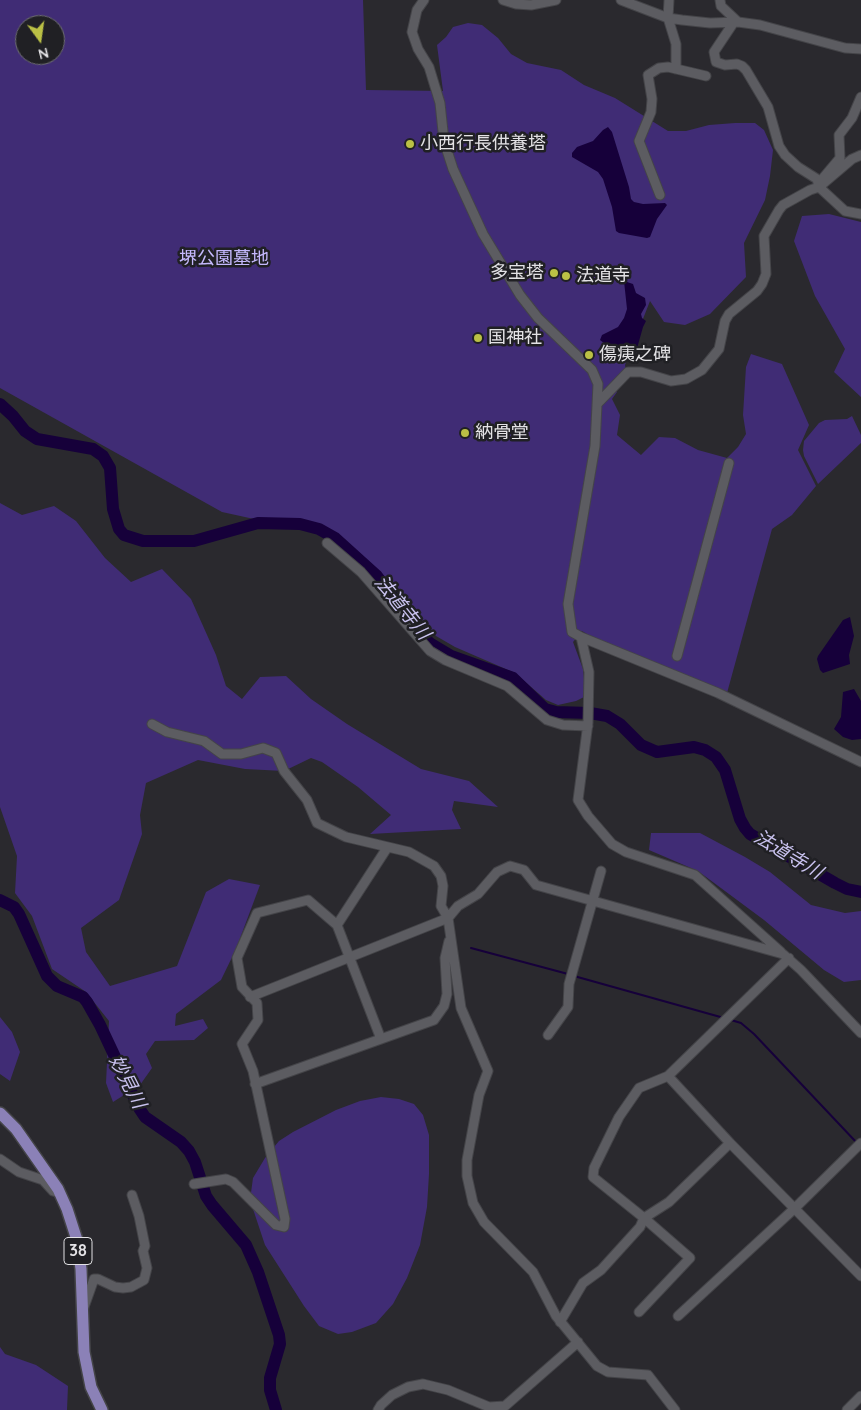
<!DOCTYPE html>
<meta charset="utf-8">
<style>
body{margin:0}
#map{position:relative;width:861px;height:1410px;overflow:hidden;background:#2a292e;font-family:Quicksand,sans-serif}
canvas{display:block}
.north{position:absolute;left:15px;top:15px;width:50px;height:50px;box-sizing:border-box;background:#202024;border:1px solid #6e6e71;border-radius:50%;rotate:166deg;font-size:14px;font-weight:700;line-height:20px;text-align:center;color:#e3e2e5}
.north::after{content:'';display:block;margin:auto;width:18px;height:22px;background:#bac045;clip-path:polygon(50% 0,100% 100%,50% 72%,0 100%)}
</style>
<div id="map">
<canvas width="861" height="1410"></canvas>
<div class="north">N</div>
</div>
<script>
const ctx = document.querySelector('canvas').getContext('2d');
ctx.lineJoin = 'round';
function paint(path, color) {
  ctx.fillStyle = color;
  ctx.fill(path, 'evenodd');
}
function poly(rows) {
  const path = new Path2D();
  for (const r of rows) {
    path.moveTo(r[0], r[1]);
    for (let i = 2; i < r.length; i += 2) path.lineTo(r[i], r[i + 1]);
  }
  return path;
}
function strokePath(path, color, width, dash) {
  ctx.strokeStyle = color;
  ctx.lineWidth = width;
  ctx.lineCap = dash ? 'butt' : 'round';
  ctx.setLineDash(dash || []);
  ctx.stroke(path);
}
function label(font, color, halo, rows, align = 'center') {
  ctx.font = font + ' Quicksand,"Noto Sans JP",sans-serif';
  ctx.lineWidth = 5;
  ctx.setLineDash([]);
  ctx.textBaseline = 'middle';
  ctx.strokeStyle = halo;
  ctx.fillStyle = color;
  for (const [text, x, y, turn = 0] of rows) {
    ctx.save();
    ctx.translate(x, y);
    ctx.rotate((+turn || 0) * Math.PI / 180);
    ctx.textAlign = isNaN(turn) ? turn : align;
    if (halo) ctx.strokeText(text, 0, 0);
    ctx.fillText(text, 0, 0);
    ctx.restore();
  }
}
paint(poly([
 [0,0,363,0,366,90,443,91,437,45,446,37,453,27,468,23,482,25,498,38,511,54,527,63,561,70,584,85,615,98,668,131,686,131,709,125,735,123,755,123,764,130,773,150,770,176,765,200,744,243,746,277,710,314,685,325,664,322,650,301,625,365,626,370,612,381,614,389,617,392,612,399,620,415,617,435,641,455,659,437,675,438,698,450,727,458,738,447,746,434,743,415,746,367,751,354,782,364,809,425,798,450,816,486,792,515,772,529,727,693,590,636,582,631,573,642,583,669,586,696,576,701,558,705,546,700,515,673,455,647,436,636,375,567,338,535,300,523,254,519,222,512,0,388],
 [25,25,55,25,55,55,25,55],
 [829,214,861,222,861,397,834,372,845,349,815,296,794,241,802,216],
 [852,416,861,435,861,443,818,484,804,456,803,450,804,441,819,423,825,420,847,419],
 [0,503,22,515,54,506,76,521,105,558,131,582,162,569,191,599,216,655,226,686,242,699,260,677,286,676,311,699,347,724,421,769,469,781,498,807,454,801,452,810,461,829,370,834,391,815,358,787,322,762,311,758,284,771,245,769,198,760,146,783,140,815,142,834,119,900,81,928,86,952,110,986,177,966,206,892,229,879,260,885,236,949,221,980,176,1014,175,1026,203,1019,208,1028,194,1040,155,1041,146,1054,152,1068,140,1085,113,1102,106,1083,109,1021,86,992,52,969,32,916,15,893,17,856,0,807],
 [651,833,700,833,745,857,770,872,811,905,845,913,861,911,861,980,844,982,824,970,764,920,698,871,649,850],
 [0,1017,12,1032,20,1052,10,1081,0,1074],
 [381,1097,399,1099,414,1104,423,1115,429,1135,429,1174,427,1207,420,1245,407,1278,393,1304,376,1323,352,1332,338,1334,319,1326,304,1306,265,1245,250,1200,253,1178,265,1158,279,1141,293,1132,336,1110,360,1101],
 [0,1347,5,1354,36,1365,68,1386,67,1410,0,1410]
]), '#402c75');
paint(poly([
 [608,127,612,132,629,187,631,199,634,202,643,204,665,203,667,205,657,219,650,237,647,238,619,233,616,231,612,207,603,179,598,172,572,157,572,153,577,147,593,141,603,130],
 [624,281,633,284,636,293,645,298,646,305,641,314,642,318,646,321,643,327,636,352,630,356,627,353,621,356,600,340,602,335,618,327,624,318,627,309],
 [850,617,854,636,849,655,850,664,823,673,820,670,817,659,818,656,843,620],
 [854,689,861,701,861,739,852,740,843,737,834,729,841,717,843,692]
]), '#16003a');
strokePath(poly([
 [471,948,568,974],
 [574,976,724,1018],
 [731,1020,741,1023,754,1034,857,1143]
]), '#16003a', 2);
strokePath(poly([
 [0,404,13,416,25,431,37,439,93,449,103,456,110,468,113,509,119,529,124,535,143,541,194,541,258,523,300,524,319,529,335,538,377,576,423,637,431,644,451,656,513,678,545,709,556,712,590,713,607,716,620,724,641,745,657,752,694,747,705,750,716,757,725,770,740,819,745,828,750,834,835,883,847,889,861,892],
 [0,900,14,907,19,914,47,976,57,986,83,997,87,1002,100,1025,139,1108,145,1117,181,1142,189,1151,195,1162,206,1196,212,1205,246,1245,258,1272,279,1335,280,1344,270,1378,270,1390,276,1410]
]), '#16003a', 12);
const minor = poly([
 [424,0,417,10,412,32,418,49,429,67,440,103,444,141,453,169,483,234,520,295,538,318,592,370,598,384,595,446,568,604,572,632,581,637,718,693,861,762],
 [503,0,516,4,531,5,556,0],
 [621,0,668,18,682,20,710,23,738,22,760,25,845,48,861,49],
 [669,0,668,18,676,44,676,69],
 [720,0,721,6,738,22],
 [734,22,714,52,716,62,725,65,737,64,742,66,746,70,768,107,779,146,785,155,798,167,817,179,819,187,845,211,861,214],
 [824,177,840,158,839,135,852,118,861,97],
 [660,195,639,141,651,112,652,99,648,75,659,68,668,67,706,76],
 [598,403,628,372,641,372,671,381,686,379,702,370,719,349,725,321,729,314,757,291,762,284,766,274,764,236,779,210,783,205,810,190,819,187,852,159,861,155],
 [327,543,361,572,430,651,445,660,507,686,547,720,563,725,588,726],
 [581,637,589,672,588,723,578,800,588,816,612,844,626,852,695,875,781,952],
 [677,656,729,463],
 [152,724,167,732,204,741,222,754,241,754,263,748,276,753,284,771,307,800,317,823,346,837,409,852,434,866,441,876,443,886,441,906,448,918,250,997],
 [548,1035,568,1007,569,984,601,871],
 [381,1039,337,925,387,848],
 [668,1076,730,1143,861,1276],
 [255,1084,434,1020,444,1006,447,994,445,958,449,941],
 [730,1143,669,1202,644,1218,593,1177,594,1168,619,1117,639,1088,668,1076,789,958],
 [0,1159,19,1172,43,1180,53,1191,60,1193],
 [194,1184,226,1179,233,1182,276,1225,284,1227,285,1219,253,1071,242,1044,258,1020,257,1003,242,987,237,958,257,913,308,900,337,925],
 [84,1307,94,1279,98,1279,115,1287,123,1288,131,1287,144,1280,147,1268,143,1251,145,1246,139,1216,132,1195],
 [678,1316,795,1208,861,1143],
 [560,1322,583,1283,601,1270,640,1227,644,1218,690,1258,639,1312],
 [378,1410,381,1405,392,1395,408,1387,423,1384,448,1390,489,1407,505,1406,578,1342],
 [675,1410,648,1375,608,1372,597,1366,556,1316,533,1272,484,1222,473,1203,467,1176,467,1160,479,1095,488,1071,461,1008,448,918,458,906,478,894,497,872,510,866,524,870,536,885,783,954,801,970,861,1033],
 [847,1410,861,1396]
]);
const major = poly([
 [0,1113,16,1129,58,1189,67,1209,77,1240,81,1269,84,1352,91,1387,102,1410]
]);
strokePath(minor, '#444448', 11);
strokePath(major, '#444448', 14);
strokePath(minor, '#5c5c61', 9);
strokePath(major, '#8b81b7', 11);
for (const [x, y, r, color] of [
 [410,144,5,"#bac045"],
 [554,273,5,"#bac045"],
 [566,276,5,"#bac045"],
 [478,338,5,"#bac045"],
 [589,355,5,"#bac045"],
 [465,433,5,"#bac045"]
]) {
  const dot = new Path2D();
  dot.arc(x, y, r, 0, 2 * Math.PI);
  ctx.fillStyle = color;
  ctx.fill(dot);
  strokePath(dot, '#202024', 2);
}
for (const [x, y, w] of [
 [78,1251,28]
]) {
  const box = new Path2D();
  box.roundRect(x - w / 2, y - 13.5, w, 27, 4);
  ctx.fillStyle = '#202024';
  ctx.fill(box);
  strokePath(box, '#e3e2e5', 1);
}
label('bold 16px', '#e3e2e5', null, [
 ["38",78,1251]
]);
label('18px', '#e3e2e5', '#202024', [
 ["小西行長供養塔",420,144],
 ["多宝塔",544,273,"right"],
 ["法道寺",576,276],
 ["国神社",488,338],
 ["傷痍之碑",599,355],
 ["納骨堂",475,433]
], 'left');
label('18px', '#c5b9fd', '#202024', [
 ["堺公園墓地",224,259]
]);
label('italic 19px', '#c9c2ef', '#202024', [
 ["法道寺川",402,608,51],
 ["法道寺川",788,855,31],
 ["妙見川",127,1082,63]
]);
</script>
